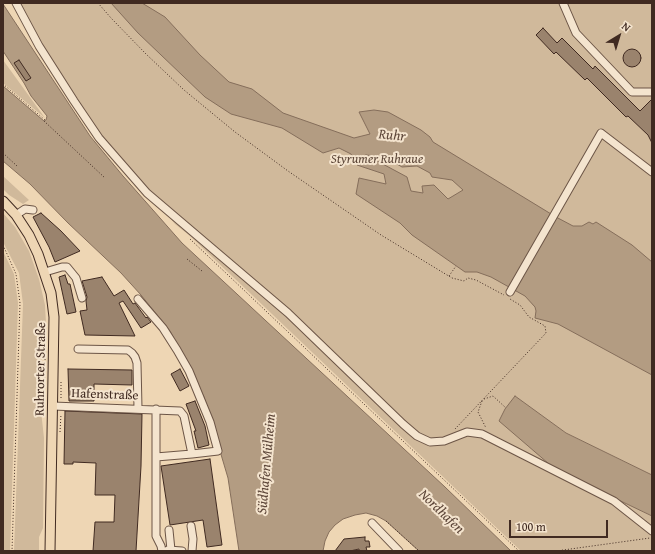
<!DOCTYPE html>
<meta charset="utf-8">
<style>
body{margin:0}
#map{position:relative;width:655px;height:554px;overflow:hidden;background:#eed6b4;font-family:"Gentium Book Plus",serif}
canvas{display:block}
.frame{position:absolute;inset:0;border:4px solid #402a21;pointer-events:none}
.north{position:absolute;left:599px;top:16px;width:40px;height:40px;-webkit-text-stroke:3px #f4e4ce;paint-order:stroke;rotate:38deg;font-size:11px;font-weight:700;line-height:16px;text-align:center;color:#402a21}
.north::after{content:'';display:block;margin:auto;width:14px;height:18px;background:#402a21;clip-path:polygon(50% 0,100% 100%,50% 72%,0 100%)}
.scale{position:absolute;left:509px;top:520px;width:99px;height:18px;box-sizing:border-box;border:2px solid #402a21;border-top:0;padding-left:5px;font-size:12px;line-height:14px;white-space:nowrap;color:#402a21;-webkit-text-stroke:3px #f4e4ce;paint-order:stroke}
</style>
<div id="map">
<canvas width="655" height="554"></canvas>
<div class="frame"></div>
<div class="north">N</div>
<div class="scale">100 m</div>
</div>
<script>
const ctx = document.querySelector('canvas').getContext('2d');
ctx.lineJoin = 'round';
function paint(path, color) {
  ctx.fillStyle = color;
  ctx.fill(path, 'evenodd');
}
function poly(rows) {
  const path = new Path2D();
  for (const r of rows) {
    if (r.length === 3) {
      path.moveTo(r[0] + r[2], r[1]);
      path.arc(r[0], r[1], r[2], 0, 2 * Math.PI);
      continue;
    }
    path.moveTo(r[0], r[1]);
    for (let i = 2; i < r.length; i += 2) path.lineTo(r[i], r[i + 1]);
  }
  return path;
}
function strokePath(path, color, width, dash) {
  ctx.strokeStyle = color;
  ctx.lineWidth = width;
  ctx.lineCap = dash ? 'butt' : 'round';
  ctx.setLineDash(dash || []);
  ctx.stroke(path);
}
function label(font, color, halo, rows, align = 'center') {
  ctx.font = font + ' "Gentium Book Plus",serif';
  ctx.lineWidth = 4;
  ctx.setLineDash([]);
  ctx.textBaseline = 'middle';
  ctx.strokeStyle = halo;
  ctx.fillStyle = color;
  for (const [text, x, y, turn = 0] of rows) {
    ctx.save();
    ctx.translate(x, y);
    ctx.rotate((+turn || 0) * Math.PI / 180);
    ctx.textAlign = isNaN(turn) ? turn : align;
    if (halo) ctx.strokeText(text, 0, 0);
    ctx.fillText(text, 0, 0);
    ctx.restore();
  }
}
paint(poly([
 [19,3,652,3,652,475,566,433,515,397,556,470,652,516,652,551,521,551,190,236,175,224,160,206,286,313,403,422,290,310,146,189,101,137,40,44],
 [3,60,45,118,3,83],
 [3,176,29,200,23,204,9,195,3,189],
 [3,213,15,227,29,251,39,279,45,305,46,324,42,352,40,402,44,438,43,528,39,537,39,551,14,551,23,304,19,273,3,242],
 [3,251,14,274,18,303,10,551,3,551]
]), '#d0b99b');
const water = poly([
 [111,3,142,3,165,17,200,55,229,82,252,89,283,113,354,138,370,134,359,112,374,110,388,112,421,130,430,137,433,142,556,217,573,226,582,226,589,222,593,224,596,222,632,245,652,262,652,375,558,324,535,318,536,311,535,307,525,296,491,277,477,272,465,272,412,235,400,223,356,194,359,178,386,184,384,174,357,165,351,154,339,148,323,153,282,128,231,114,205,97,138,33,111,3],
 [366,155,385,157,402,167,417,166,430,173,432,177,452,180,463,190,448,199,434,185,422,186,423,193,411,191,407,177,366,155],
 [3,4,90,136,123,176,182,243,445,487,511,551,419,551,386,521,377,516,366,513,355,515,343,519,335,525,329,532,325,541,323,551,239,551,228,478,204,397,170,331,141,295,121,273,68,223,30,184,3,161,3,86,44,121,46,120,47,116,31,96,24,83,3,51,3,4],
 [515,396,566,433,652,475,652,516,556,470,499,421,505,409,515,396]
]);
paint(water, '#b39c82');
strokePath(water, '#856e5b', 1);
const building = poly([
 [543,28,557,43,562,38,593,69,595,66,640,111,652,99,652,143,648,135,628,116,626,117,587,78,585,80,556,52,554,54,536,35,543,28],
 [632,58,9],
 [19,60,31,78,26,81,14,63,19,60],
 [41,213,61,231,80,251,55,262,49,247,33,217,41,213],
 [65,275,68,284,70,284,76,312,67,314,59,277,65,275],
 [102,277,114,296,124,290,133,304,135,303,146,318,147,317,151,322,141,328,123,301,119,303,135,336,85,335,80,311,87,310,86,301,87,297,82,281,102,277],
 [68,369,132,370,132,385,94,384,94,401,69,401,68,369],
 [180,369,189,386,180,391,171,374,180,369],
 [195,401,205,426,209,445,198,448,194,431,196,431,186,404,195,401],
 [65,411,142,414,141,466,136,551,93,551,95,522,114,522,115,495,95,495,96,463,73,462,73,464,64,464,65,411],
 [210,459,222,545,207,547,203,520,170,525,161,466,210,459],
 [365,537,365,541,369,541,370,547,366,547,367,551,359,551,359,549,350,551,335,551,344,539,365,537]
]);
paint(building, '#9a836d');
strokePath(building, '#402a21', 1);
const minor = poly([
 [16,3,39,46,74,101,99,138,147,193,288,313,403,424,417,436,430,442,444,441,467,432,482,434,614,501,652,531],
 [563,3,576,33,632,92,652,92],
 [16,215,25,209,33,210],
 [45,272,62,267,67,267,76,278,82,298],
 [510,292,601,133,652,172],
 [138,299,163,328,177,350,189,371,210,422,218,451,192,454],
 [78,349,128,350,132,353,135,357,137,363,138,408],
 [53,406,180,411,184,416,192,454,156,457],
 [156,409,156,536,161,546,162,551],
 [372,523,399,551],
 [191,526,193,539,192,551],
 [169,530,171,550],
 [168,550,182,551]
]);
const major = poly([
 [3,201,16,215,29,235,38,254,51,293,54,317,50,551]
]);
strokePath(minor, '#6c5546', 9);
strokePath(major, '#402a21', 11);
strokePath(poly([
 [98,3,111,18,146,54,184,90,235,132,288,171,381,235,452,278,464,281,468,278,476,280,504,295],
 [3,5,6,3],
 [3,84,45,120],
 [44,121,105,178],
 [3,153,17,166],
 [190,239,519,551],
 [3,245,16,274,20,303,12,551],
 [187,259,202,271],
 [449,276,456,266],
 [61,398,61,382],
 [484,399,493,396,506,408],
 [482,401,478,412,486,428],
 [44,408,45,357],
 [455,429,546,333,545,326,529,317,520,305,510,299],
 [60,432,61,414],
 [386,521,419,551],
 [556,551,650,538]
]), '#402a21', 1, [1, 2]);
strokePath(minor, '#f4e4ce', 7);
strokePath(major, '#eed6b4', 9);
label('italic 13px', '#5d4739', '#f4e4ce', [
 ["Styrumer Ruhraue",377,160]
]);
label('13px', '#402a21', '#f4e4ce', [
 ["Ruhrorter Straße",41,369,-89],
 ["Hafenstraße",105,395,2]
]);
label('italic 14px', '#5d4639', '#f4e4ce', [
 ["Ruhr",392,136,5],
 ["Südhafen Mülheim",267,464,-85],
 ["Nordhafen",441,512,44]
]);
</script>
